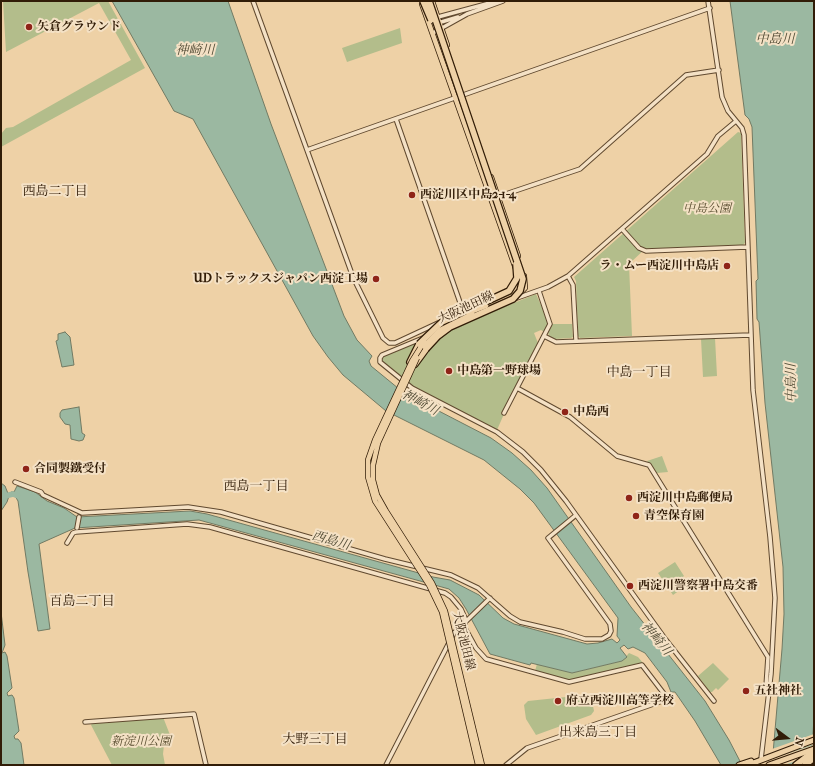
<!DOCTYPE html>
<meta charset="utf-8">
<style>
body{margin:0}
#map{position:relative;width:815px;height:766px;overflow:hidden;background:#eed1a6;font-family:"IM FELL French Canon",serif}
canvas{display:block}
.frame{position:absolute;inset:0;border:2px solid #311c07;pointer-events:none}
.north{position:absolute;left:767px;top:718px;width:40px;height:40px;-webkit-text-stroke:3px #f4e1c5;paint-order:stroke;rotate:106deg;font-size:11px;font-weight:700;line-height:16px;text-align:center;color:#311c07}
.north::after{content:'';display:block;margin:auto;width:14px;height:18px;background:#311c07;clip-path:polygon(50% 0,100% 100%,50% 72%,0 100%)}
</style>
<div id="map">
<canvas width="815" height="766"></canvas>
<div class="frame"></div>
<div class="north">N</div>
</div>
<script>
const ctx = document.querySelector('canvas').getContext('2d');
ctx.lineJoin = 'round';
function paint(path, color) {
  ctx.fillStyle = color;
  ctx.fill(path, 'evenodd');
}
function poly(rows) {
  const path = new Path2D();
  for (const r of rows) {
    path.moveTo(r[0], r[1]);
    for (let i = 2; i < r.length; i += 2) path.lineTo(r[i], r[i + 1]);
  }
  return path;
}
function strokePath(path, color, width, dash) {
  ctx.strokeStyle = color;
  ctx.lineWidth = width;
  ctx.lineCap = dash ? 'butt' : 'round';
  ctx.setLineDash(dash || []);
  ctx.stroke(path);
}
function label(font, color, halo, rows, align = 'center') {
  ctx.font = font + ' "IM FELL French Canon","Noto Serif JP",serif';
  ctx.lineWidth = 4;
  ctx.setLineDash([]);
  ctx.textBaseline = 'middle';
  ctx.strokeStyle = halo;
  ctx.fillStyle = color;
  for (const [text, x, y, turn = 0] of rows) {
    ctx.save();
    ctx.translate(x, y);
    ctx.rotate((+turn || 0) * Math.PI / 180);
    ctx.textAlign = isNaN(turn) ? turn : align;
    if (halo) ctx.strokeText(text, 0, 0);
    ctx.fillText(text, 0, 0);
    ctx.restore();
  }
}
paint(poly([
 [3,1,108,1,145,68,1,147,1,134,6,128,13,127,131,60,99,3,6,52],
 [400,28,402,43,347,62,342,48],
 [738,132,741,133,745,243,743,245,645,249,629,264,632,336,580,338,578,336,576,281,574,277],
 [536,294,549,323,544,332,541,330,534,333,538,343,503,413,504,414,497,430,415,388,381,360,383,356],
 [552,324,572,324,573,337,571,338,555,339,549,336,548,332],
 [715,338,717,376,703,377,701,339],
 [662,456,668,472,657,473,647,461],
 [675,562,684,576,679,580,683,588,673,595,658,573],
 [629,653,638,657,643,663,569,681,535,671,537,664,572,673,622,661],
 [713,663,729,679,718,690,716,688,712,692,710,692,698,676],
 [585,695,591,696,594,711,591,715,536,735,526,719,524,705,528,701],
 [163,717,170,735,164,745,163,754,165,765,112,765,91,725,93,722]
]), '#b3bd8b');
const water = poly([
 [112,1,228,1,271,124,344,316,357,340,372,356,369,361,371,366,404,393,491,438,512,453,531,470,547,488,631,607,705,701,729,740,742,765,721,765,695,721,675,692,671,692,667,682,645,653,633,647,628,649,624,645,620,648,627,657,622,661,572,673,531,663,530,665,490,654,466,609,459,598,449,589,199,520,75,528,39,544,50,629,38,631,28,572,18,501,15,496,12,496,11,492,14,492,17,486,35,492,47,501,64,508,77,517,190,511,207,514,433,577,450,580,479,595,503,618,514,624,587,644,598,643,612,639,617,643,620,640,617,636,618,618,534,503,520,489,484,460,386,411,343,375,328,357,313,336,193,119,174,111,112,1],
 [730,1,814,1,814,718,811,765,772,765,782,649,784,614,783,567,765,403,759,322,757,319,756,281,758,279,752,127,749,119,745,115,730,1],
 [65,332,70,337,74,365,62,367,56,341,58,340,58,334,65,332],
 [79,407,82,433,85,435,83,440,79,441,71,439,70,425,65,424,60,417,60,413,62,410,79,407],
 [1,483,5,486,9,496,7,502,1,511,1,483],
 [1,612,5,645,2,653,5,652,7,656,12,688,7,693,8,696,12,695,14,698,19,731,14,736,15,739,18,739,21,743,24,765,1,765,1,612]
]);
paint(water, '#9bb8a1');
strokePath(water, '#717a63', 1);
paint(poly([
 [814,734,814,744,771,759,814,745,814,755,784,765,770,765,772,749]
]), '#eed1a6');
strokePath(poly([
 [1,497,13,494,18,496]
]), '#9bb8a1', 5.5);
const tertiary = poly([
 [253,1,353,277,383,338,389,343,395,343,438,323],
 [708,1,722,97,728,111,742,128,744,135,753,390,770,537,775,598,771,674,761,759],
 [438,17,497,1],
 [428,20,438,23,458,17],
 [433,33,467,14,503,1],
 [396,119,463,311],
 [307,150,710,8],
 [497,197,580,169,686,75,719,70],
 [622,229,639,248,646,251,747,247],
 [568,276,573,285,576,341],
 [514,299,548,287,568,276,707,154,718,136,736,121],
 [544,336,556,342,750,335],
 [423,338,382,355,380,358,380,362,412,388,497,432,523,452,541,470,566,501,666,640,714,701],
 [517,388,570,417,617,456,649,465,768,657,766,687,761,692],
 [504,413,550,324,539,291],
 [15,482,41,492,43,495,82,513,188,507,221,512,385,559,451,575,478,588,510,616,520,622,563,632,585,639,602,639,609,635,611,631,610,624,548,538,576,515],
 [77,528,79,517],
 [67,543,73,533,76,532,187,524,210,527,445,593,451,597,461,609,465,618,465,628,476,648,486,659,569,682,642,665,668,699,527,748,506,765],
 [85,722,194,714,206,765],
 [386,765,454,633,490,598]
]);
const primary = poly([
 [432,1,447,45],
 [422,4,516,269],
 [491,177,518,256],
 [519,294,525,288,524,276],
 [486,306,515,292,519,284,518,276]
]);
const trunk = poly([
 [739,765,751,761],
 [748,765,814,740],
 [769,765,814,749]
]);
const motorway = poly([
 [410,362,419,344],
 [415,364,426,349],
 [796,765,814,751],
 [805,765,814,758]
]);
strokePath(tertiary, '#60492f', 5.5);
strokePath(primary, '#311c07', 6);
strokePath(trunk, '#311c07', 7);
strokePath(motorway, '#311c07', 8);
strokePath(tertiary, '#f4e1c5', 3.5);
strokePath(primary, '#eed1a6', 4.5);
strokePath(trunk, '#eed1a6', 5);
strokePath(motorway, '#eed1a6', 5.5);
const primaryBridge = poly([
 [468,313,486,306],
 [424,342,412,361,375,440,368,460,368,477,375,501,429,585,442,612,478,765],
 [424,346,440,330,472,314],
 [417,358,378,443,373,465,373,480,377,495,386,511,432,583,445,611,482,765]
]);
const motorwayBridge = poly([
 [423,1,431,20],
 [419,344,442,322,509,291,517,278,516,264],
 [426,349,438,336,450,327,513,299,520,291,523,279,429,1]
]);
strokePath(primaryBridge, '#311c07', 6, []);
strokePath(motorwayBridge, '#311c07', 8, []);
strokePath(primaryBridge, '#eed1a6', 4.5);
strokePath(motorwayBridge, '#eed1a6', 5.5);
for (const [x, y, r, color] of [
 [29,27,4,"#8f2418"],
 [412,195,4,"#8f2418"],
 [727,266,4,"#8f2418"],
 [376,279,4,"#8f2418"],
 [449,371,4,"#8f2418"],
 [565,412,4,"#8f2418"],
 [26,469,4,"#8f2418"],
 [629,498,4,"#8f2418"],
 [636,516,4,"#8f2418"],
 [630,586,4,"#8f2418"],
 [746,691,4,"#8f2418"],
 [558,701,4,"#8f2418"]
]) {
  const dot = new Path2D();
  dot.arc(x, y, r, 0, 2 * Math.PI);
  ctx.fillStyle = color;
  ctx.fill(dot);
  strokePath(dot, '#f4e1c5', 1.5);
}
label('bold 12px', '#311c07', '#f4e1c5', [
 ["矢倉グラウンド",37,27],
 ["西淀川区中島2-1-4",420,195],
 ["ラ・ムー西淀川中島店",719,266,"right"],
 ["UDトラックスジャパン西淀工場",368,279,"right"],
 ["中島第一野球場",457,371],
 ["中島西",573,412],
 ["合同製鐵受付",34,469],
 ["西淀川中島郵便局",637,498],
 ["青空保育園",644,516],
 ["西淀川警察署中島交番",638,586],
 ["五社神社",754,691],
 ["府立西淀川高等学校",566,701]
], 'left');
label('italic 12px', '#584c2f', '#f4e1c5', [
 ["中島公園",707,209],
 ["新淀川公園",141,742]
]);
label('12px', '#311c07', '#f4e1c5', [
 ["大阪池田線",466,308,-25],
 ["大阪池田線",463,641,76]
]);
label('italic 13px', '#514b35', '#f4e1c5', [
 ["中島川",775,40],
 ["神崎川",195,51],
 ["中島川",792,383,-91],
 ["神崎川",420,403,28],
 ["西島川",331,541,16],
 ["神崎川",656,639,50]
]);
label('13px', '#311c07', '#f4e1c5', [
 ["西島二丁目",55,192],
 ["中島一丁目",639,373],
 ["西島一丁目",256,487],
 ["百島二丁目",82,602],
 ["出来島三丁目",598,733],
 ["大野三丁目",315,740]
]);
</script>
